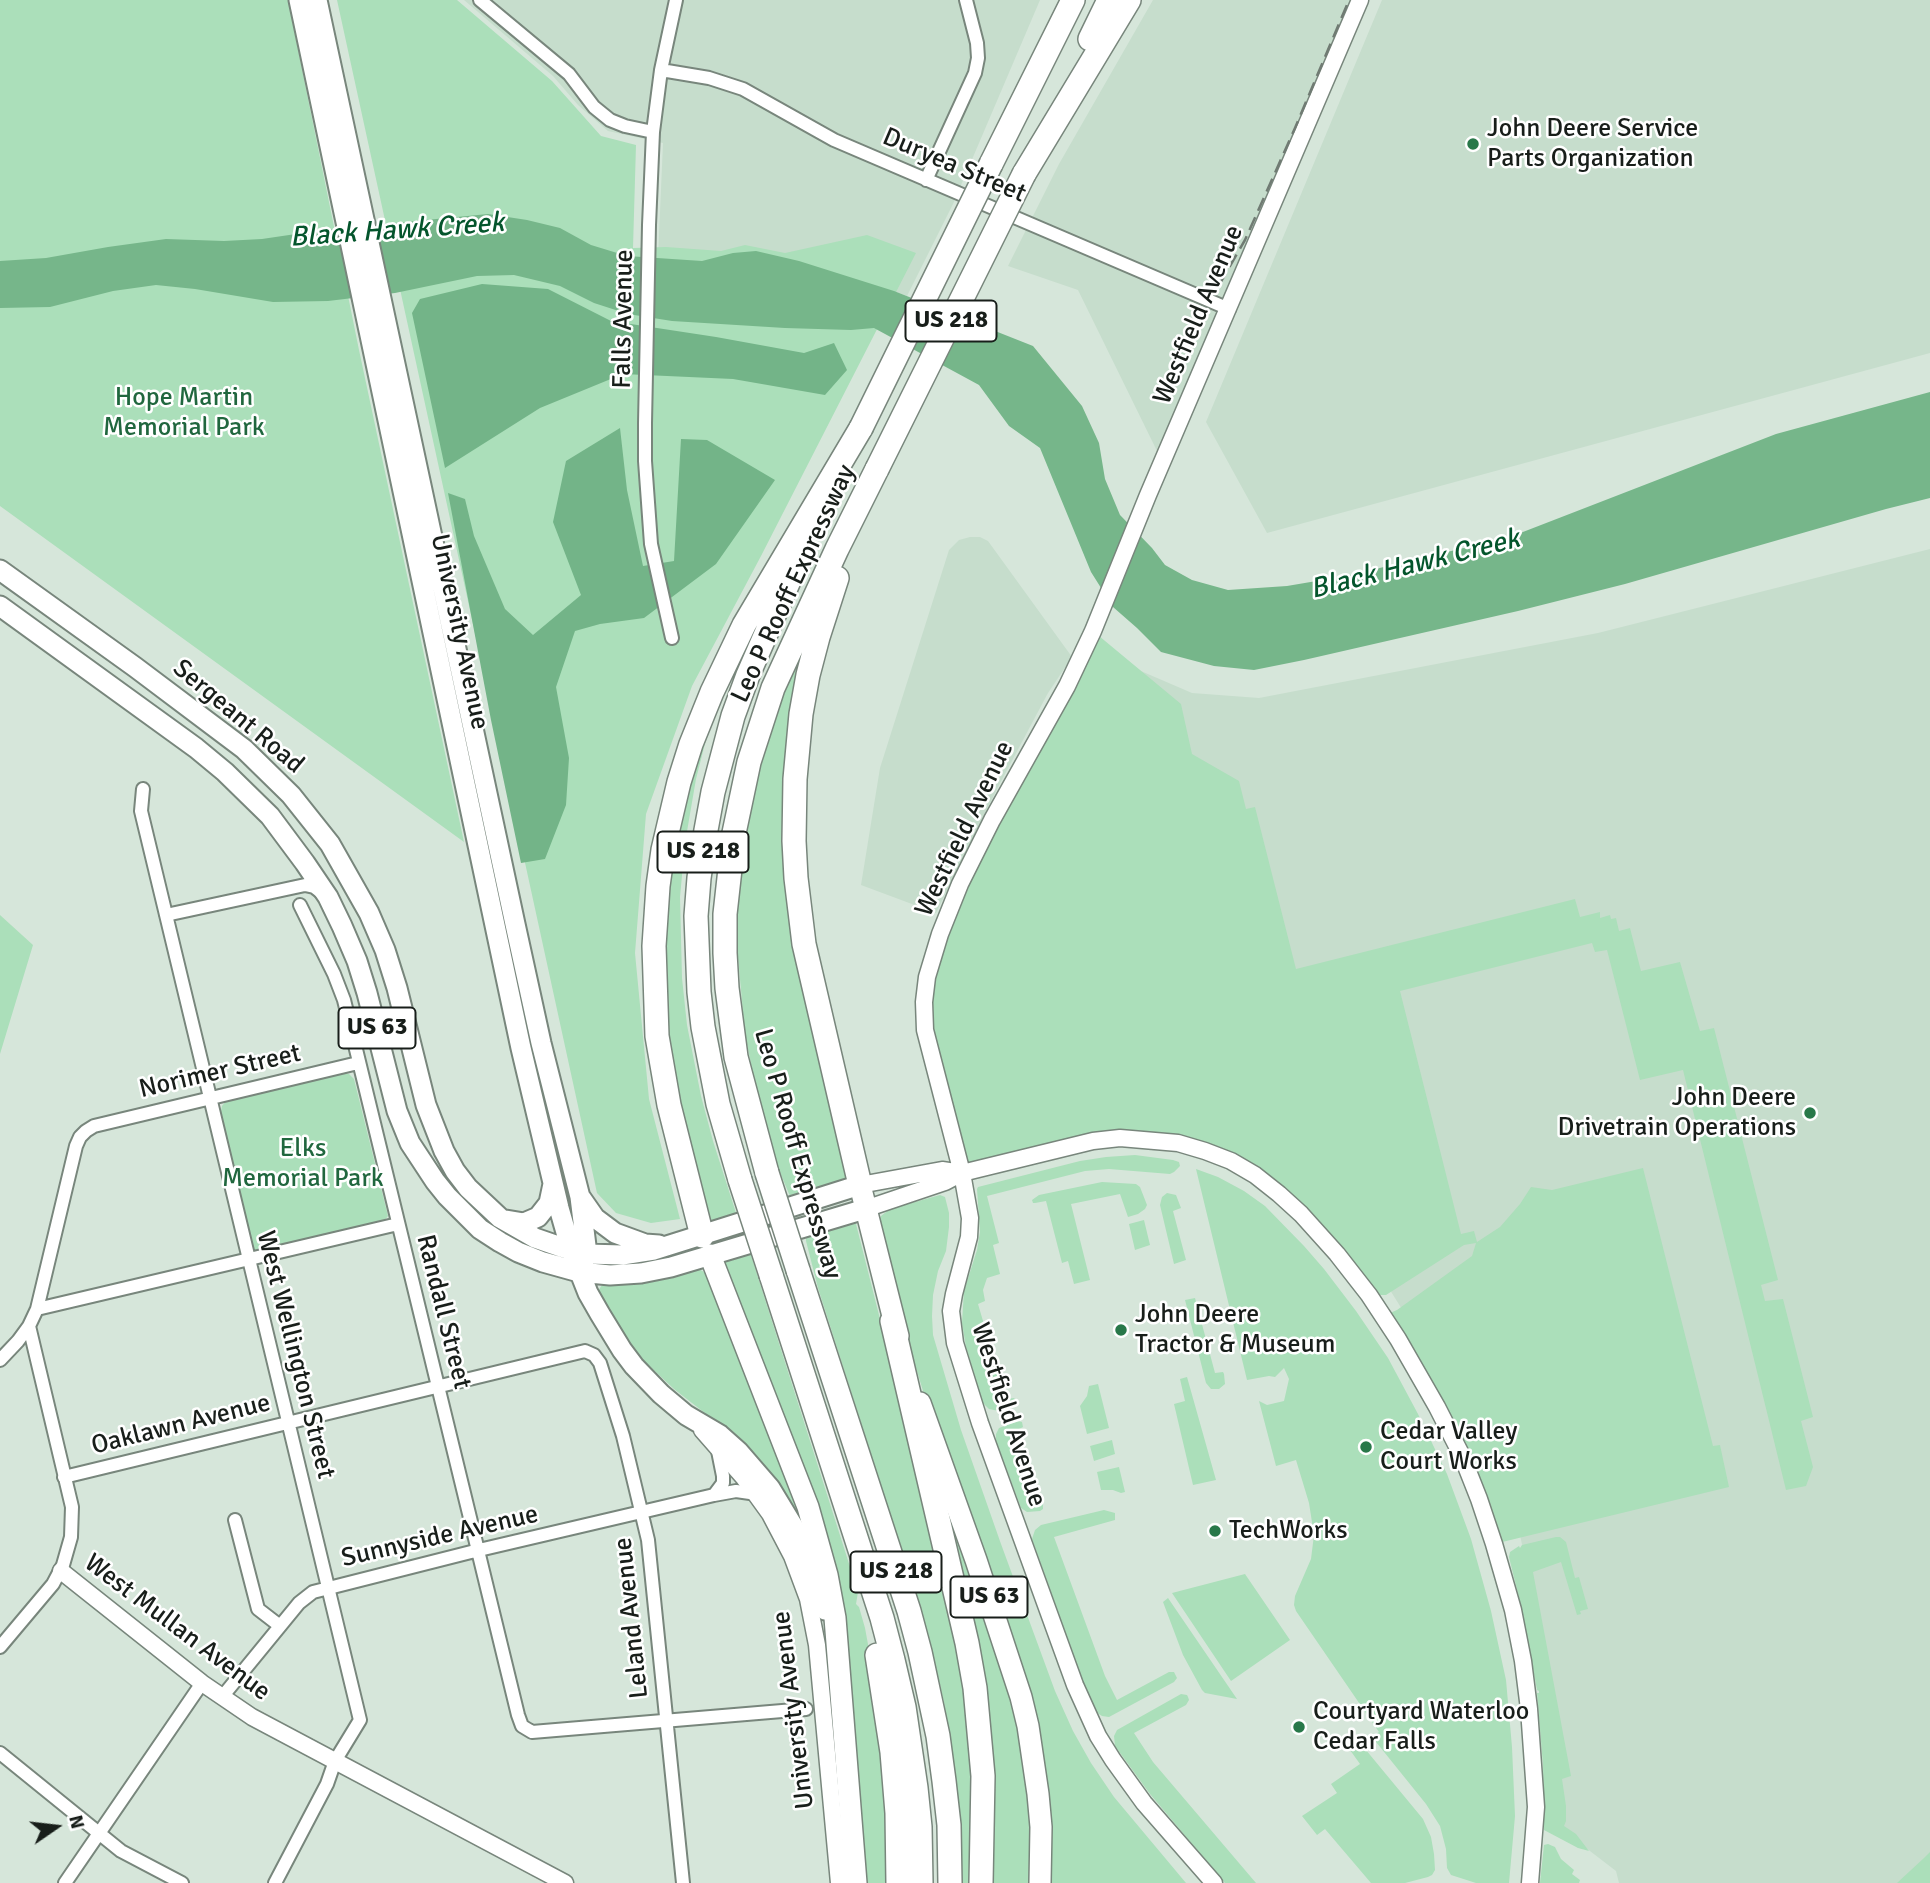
<!DOCTYPE html>
<style>
body{margin:0}
#map{position:relative;width:1930px;height:1883px;overflow:hidden;background:#d6e6da;font-family:Signika,sans-serif}
canvas{display:block}
.north{position:absolute;left:21px;top:1792px;width:70px;height:70px;-webkit-text-stroke:5px #fff;paint-order:stroke;rotate:76deg;font-size:19px;font-weight:700;line-height:28px;text-align:center;color:#181e1a}
.north::after{content:'';display:block;margin:auto;width:24px;height:32px;background:#181e1a;clip-path:polygon(50% 0,100% 100%,50% 72%,0 100%)}
</style>
<div id="map">
<canvas width="1930" height="1883"></canvas>
<div class="north">N</div>
</div>
<script>
const ctx = document.querySelector('canvas').getContext('2d');
ctx.lineJoin = 'round';
function paint(path, color) {
  ctx.fillStyle = color;
  ctx.fill(path, 'evenodd');
}
function poly(rows) {
  const path = new Path2D();
  for (const r of rows) {
    path.moveTo(r[0], r[1]);
    for (let i = 2; i < r.length; i += 2) path.lineTo(r[i], r[i + 1]);
  }
  return path;
}
function strokePath(path, color, width, dash) {
  ctx.strokeStyle = color;
  ctx.lineWidth = width;
  ctx.lineCap = dash ? 'butt' : 'round';
  ctx.setLineDash(dash || []);
  ctx.stroke(path);
}
function label(font, color, halo, rows, align = 'center') {
  ctx.font = font + ' Signika,sans-serif';
  ctx.lineWidth = 5;
  ctx.setLineDash([]);
  ctx.textBaseline = 'middle';
  ctx.strokeStyle = halo;
  ctx.fillStyle = color;
  for (const [text, x, y, turn = 0] of rows) {
    ctx.save();
    ctx.translate(x, y);
    ctx.rotate((+turn || 0) * Math.PI / 180);
    ctx.textAlign = isNaN(turn) ? turn : align;
    if (halo) ctx.strokeText(text, 0, 0);
    ctx.fillText(text, 0, 0);
    ctx.restore();
  }
}
paint(poly([
 [464,0,1040,0,953,204,907,296,893,291,658,258,663,143,608,131,578,105,553,76],
 [1153,0,1353,0,1158,453,1078,290,1008,266,1059,164],
 [1382,0,1930,0,1930,353,1267,533,1206,422],
 [970,537,980,537,988,541,1072,657,1048,693,998,787,936,913,861,885,880,768,949,550,959,540],
 [1930,549,1930,1883,1619,1883,1616,1871,1560,1828,1559,1718,1517,1521,1456,1396,1357,1237,1099,653,1192,693,1259,698,1598,633]
]), '#c6ddcc');
paint(poly([
 [0,0,288,0,359,350,464,842,0,506],
 [337,0,457,0,552,81,601,136,636,145,633,248,666,247,721,251,745,245,785,253,867,235,916,253,761,556,692,686,646,814,635,953,649,1099,680,1219,651,1223,616,1213,597,1193],
 [1093,631,1181,704,1192,754,1239,781,1246,809,1255,807,1296,969,1575,899,1580,917,1600,912,1600,918,1610,915,1611,919,1616,918,1619,931,1630,928,1641,971,1680,962,1700,1031,1714,1028,1778,1280,1761,1285,1765,1301,1783,1299,1813,1417,1801,1421,1813,1467,1806,1486,1786,1490,1683,1070,1640,1080,1607,950,1595,952,1592,943,1400,991,1461,1234,1474,1231,1477,1242,1500,1227,1520,1204,1531,1187,1552,1190,1643,1168,1713,1446,1720,1445,1729,1487,1494,1544,1479,1499,1383,1316,1397,1310,1472,1256,1476,1243,1464,1245,1386,1295,1369,1295,1337,1254,1231,1161,1120,1138,962,1173,925,1030,940,934],
 [803,652,787,784,851,1180,792,1201,779,1170,753,1074,745,1034,737,946,738,898,742,854,758,772,783,696],
 [710,724,696,779,685,843,680,897,682,978,687,1025,701,1096,713,1141,737,1216,706,1224,676,1120,659,941,679,802],
 [0,915,33,945,0,1054],
 [342,1073,349,1074,354,1079,388,1216,382,1223,257,1251,253,1250,220,1116,222,1106,226,1101],
 [1135,1155,1173,1160,1179,1162,1180,1166,1174,1172,1170,1174,1109,1169,1085,1171,987,1196,999,1243,993,1245,1000,1274,987,1278,983,1290,985,1301,978,1304,1006,1399,1014,1398,1017,1402,1015,1406,999,1411,989,1409,983,1403,966,1347,962,1323,964,1291,977,1250,980,1232,977,1189,978,1187,1080,1161,1106,1157],
 [1196,1169,1218,1177,1244,1191,1265,1206,1304,1246,1324,1269,1356,1311,1388,1358,1418,1414,1447,1474,1471,1539,1491,1611,1506,1680,1512,1747,1515,1816,1509,1883,1476,1883,1451,1875,1447,1868,1446,1849,1440,1826,1426,1804,1372,1737,1379,1732,1296,1611,1294,1605,1295,1596,1311,1559,1314,1535,1309,1503,1296,1460,1276,1466,1259,1401,1267,1405,1284,1401,1289,1379,1284,1368,1275,1377,1269,1376,1247,1380],
 [1102,1182,1136,1184,1140,1187,1147,1205,1145,1209,1138,1214,1128,1217,1120,1194,1071,1204,1090,1280,1074,1284,1068,1261,1062,1263,1046,1201,1035,1203,1033,1203,1032,1200,1039,1195],
 [1167,1193,1176,1195,1181,1208,1173,1211,1186,1260,1174,1264,1160,1205,1162,1197],
 [940,1195,945,1197,949,1213,949,1227,946,1251,938,1271,933,1295,932,1316,933,1335,961,1430,1001,1544,1055,1691,1073,1731,1091,1763,1114,1797,1186,1883,1046,1883,1041,1773,903,1326,878,1224,881,1216,890,1209],
 [1144,1220,1150,1245,1135,1250,1129,1224],
 [853,1221,856,1224,932,1525,972,1714,974,1883,961,1883,961,1849,956,1781,944,1702,928,1633,818,1288,806,1241,806,1237,811,1234],
 [750,1252,858,1592,856,1604,859,1607,865,1628,879,1704,891,1883,864,1883,843,1641,721,1260],
 [699,1269,709,1275,819,1565,719,1424,674,1389,644,1361,612,1319,598,1291,604,1282],
 [1195,1298,1215,1373,1223,1372,1224,1374,1225,1384,1219,1389,1211,1389,1206,1383,1185,1300],
 [1187,1377,1216,1480,1193,1485,1174,1404,1185,1401,1180,1379],
 [1098,1384,1109,1428,1087,1434,1080,1406,1087,1396,1089,1386],
 [1018,1421,1022,1422,1023,1427,1015,1431,1033,1503,1041,1502,1043,1504,1043,1509,1040,1511,1027,1512,1021,1508,996,1441,996,1434,999,1428],
 [1112,1440,1115,1454,1094,1461,1090,1446],
 [929,1453,1013,1698,1030,1786,1034,1883,987,1883,990,1832],
 [1119,1467,1125,1492,1121,1493,1113,1490,1101,1490,1097,1472],
 [1104,1510,1115,1513,1115,1520,1054,1537,1105,1676,1117,1700,1169,1672,1174,1672,1177,1678,1174,1682,1109,1717,1102,1716,1096,1712,1086,1690,1032,1539,1035,1530,1041,1525],
 [1556,1537,1560,1537,1566,1542,1575,1578,1579,1577,1588,1609,1580,1611,1581,1614,1577,1615,1561,1562,1533,1572,1571,1776,1562,1779,1566,1806,1566,1821,1564,1826,1576,1834,1589,1851,1578,1848,1544,1830,1543,1765,1537,1693,1539,1693,1539,1691,1537,1690,1522,1610,1509,1557,1510,1552,1519,1546,1520,1548,1522,1545],
 [1245,1574,1290,1640,1231,1681,1172,1593],
 [1168,1598,1237,1699,1205,1693,1202,1690,1183,1655,1163,1602],
 [1181,1694,1187,1695,1188,1697,1189,1700,1186,1705,1134,1733,1153,1762,1256,1883,1225,1883,1150,1794,1115,1746,1114,1736,1117,1730],
 [1361,1744,1423,1819,1431,1837,1434,1854,1435,1870,1432,1875,1428,1877,1405,1883,1371,1883,1325,1829,1317,1835,1302,1816,1337,1793,1331,1784,1360,1764,1350,1750],
 [1548,1844,1555,1847,1561,1859,1574,1870,1572,1874,1580,1880,1579,1883,1540,1883,1544,1845],
 [1930,1852,1930,1883,1897,1883,1924,1858]
]), '#abdfba');
paint(poly([
 [482,284,548,289,611,321,716,337,804,353,834,343,847,370,825,395,733,379,623,374,540,408,445,468,412,313,420,299],
 [620,428,627,490,643,566,674,561,681,439,707,440,775,480,716,564,644,618,600,624,575,631,556,687,569,758,566,805,545,859,521,863,491,720,448,493,465,499,474,536,505,609,533,635,581,595,553,522,566,461]
]), '#73b488');
paint(poly([
 [488,214,527,220,560,228,591,245,627,256,702,261,733,253,756,251,799,261,894,291,1033,346,1082,406,1099,443,1105,479,1120,515,1152,548,1165,565,1192,580,1228,590,1287,586,1346,576,1510,537,1776,434,1930,392,1930,498,1886,509,1625,584,1518,611,1304,660,1254,670,1214,666,1161,652,1137,628,1113,607,1091,572,1040,448,1009,426,979,385,874,328,851,330,785,328,672,321,628,314,594,303,560,286,514,275,477,276,395,293,328,301,273,302,195,289,156,285,113,291,50,307,0,308,0,261,46,258,108,247,166,239,224,241,262,239,323,230]
]), '#76b68a');
const minor = poly([
 [480,0,569,74,594,107,610,120,625,126,653,132],
 [661,70,709,78,743,89,834,140,1229,309],
 [926,180,975,73,978,58,977,43,966,0],
 [672,638,651,544,645,461,645,423,649,225,653,132,661,70,676,0],
 [143,789,141,811,360,1720,335,1761,327,1784,275,1883],
 [300,905,334,974,344,1000,518,1715,522,1726,532,1732,806,1709],
 [166,915,305,885,314,887,322,893],
 [37,1309,398,1224],
 [0,1360,18,1341,29,1326,37,1309,76,1146,80,1137,86,1131,94,1126,358,1063],
 [64,1477,585,1351,594,1355,600,1363,623,1436,648,1540,683,1883],
 [714,1495,723,1483,723,1476,718,1451],
 [235,1520,258,1609,280,1626],
 [0,1647,53,1584,63,1565,71,1537,72,1507,29,1326],
 [222,1697,299,1603,313,1592,479,1550,714,1495,736,1491,757,1494],
 [0,1753,121,1851,182,1883],
 [65,1883,202,1683]
]);
const tertiary = poly([
 [860,1185,942,1170,962,1173],
 [865,1209,945,1182,962,1173,1093,1141,1120,1138,1178,1143,1205,1151,1231,1161,1255,1175,1279,1194,1301,1214,1337,1254,1369,1295,1398,1339,1437,1407,1462,1456,1479,1499,1494,1544,1513,1610,1523,1661,1529,1709,1536,1807,1530,1883],
 [702,1430,744,1478,770,1514,792,1556,808,1599,817,1645,839,1883],
 [61,1571,202,1683,252,1717,565,1883],
 [1214,1883,1144,1803,1113,1760,1098,1736,1075,1685,980,1423,955,1343,951,1311,954,1294,969,1237,970,1218,962,1173,925,1030,924,1002,927,977,940,934,960,884,992,820,1067,686,1093,631,1148,495,1360,0]
]);
const primary = poly([
 [299,0,521,1048,559,1208,571,1250,588,1293,600,1314,622,1350,634,1366,661,1394,686,1415,720,1435,738,1451,770,1488,793,1526,805,1549,825,1610],
 [317,0,515,924,541,1043,580,1197,587,1254,579,1272],
 [0,570,135,667,244,749,291,795,330,844,369,913,385,950,397,988,426,1105,444,1151,455,1171,468,1188,500,1218,535,1238,561,1247,587,1254,622,1255,654,1250,860,1185],
 [0,606,196,748,225,772,270,816,305,863,328,897,342,926,357,961,367,993,397,1111,410,1143,435,1181,447,1196,480,1229,500,1242,518,1252,543,1262,579,1272,610,1275,641,1273,671,1267,865,1209],
 [581,1198,595,1218,615,1233,645,1244,659,1245],
 [506,1220,524,1223,538,1217,549,1203,553,1184]
]);
const trunk = poly([
 [860,1185,898,1336],
 [710,1255,808,1507,827,1575,835,1618,856,1883],
 [920,1403,976,1560,1021,1697,1028,1726,1038,1794,1041,1827,1040,1883]
]);
const motorway = poly([
 [1090,39,1109,0],
 [991,164,1073,0],
 [1024,174,1129,0],
 [837,578,818,637,808,675,801,714,795,779,794,841,796,878,804,944,860,1185],
 [767,1173,736,1057,727,988,725,953,725,914,734,833,749,762,773,688,837,549,877,469],
 [740,1180,718,1104,703,1027,699,992,696,916,699,878,706,830,713,792,733,716,748,675,802,551],
 [702,1236,669,1105,657,1036,654,946,658,886,663,850,679,782,691,744,712,692,744,625,861,428],
 [798,1270,909,1611,920,1652,938,1736,944,1781,949,1825,950,1883],
 [771,1275,882,1618,893,1660,904,1707,916,1788,920,1827,921,1883],
 [892,1321,967,1643,975,1688,983,1776,981,1883],
 [877,1655,892,1752,897,1813,898,1883]
]);
strokePath(minor, '#78867c', 16);
strokePath(tertiary, '#78867c', 19);
strokePath(primary, '#78867c', 23);
strokePath(trunk, '#78867c', 24);
strokePath(motorway, '#78867c', 26);
strokePath(minor, '#fff', 12);
strokePath(tertiary, '#fff', 16);
strokePath(primary, '#fff', 19);
strokePath(trunk, '#fff', 21);
strokePath(motorway, '#fff', 23);
strokePath(poly([
 [1219,285,1245,240,1295,128,1349,0]
]), '#707b73', 2.5, [14, 7]);
const motorwayBridge = poly([
 [861,428,991,164],
 [877,469,1024,174],
 [767,1173,798,1270],
 [740,1180,771,1275]
]);
strokePath(motorwayBridge, '#78867c', 26, []);
strokePath(motorwayBridge, '#fff', 23);
for (const [x, y, r, color] of [
 [1473,144,7,"#287849"],
 [1810,1113,7,"#287849"],
 [1121,1330,7,"#287849"],
 [1366,1447,7,"#287849"],
 [1215,1531,7,"#287849"],
 [1299,1727,7,"#287849"]
]) {
  const dot = new Path2D();
  dot.arc(x, y, r, 0, 2 * Math.PI);
  ctx.fillStyle = color;
  ctx.fill(dot);
  strokePath(dot, '#fff', 2.5);
}
for (const [x, y, w] of [
 [951,321,91],
 [703,852,91],
 [377,1028,77],
 [896,1572,91],
 [989,1597,77]
]) {
  const box = new Path2D();
  box.roundRect(x - w / 2, y - 20.5, w, 41, 5);
  ctx.fillStyle = '#fff';
  ctx.fill(box);
  strokePath(box, '#181e1a', 2);
}
label('bold 24px', '#181e1a', null, [
 ["US 218",951,321],
 ["US 218",703,852],
 ["US 63",377,1028],
 ["US 218",896,1572],
 ["US 63",989,1597]
]);
label('26px', '#181e1a', '#fff', [
 ["John Deere Service",1487,129],
 ["Parts Organization",1487,159],
 ["John Deere",1796,1098,"right"],
 ["Drivetrain Operations",1796,1128,"right"],
 ["John Deere",1135,1315],
 ["Tractor & Museum",1135,1345],
 ["Cedar Valley",1380,1432],
 ["Court Works",1380,1462],
 ["TechWorks",1229,1531],
 ["Courtyard Waterloo",1313,1712],
 ["Cedar Falls",1313,1742]
], 'left');
label('26px', '#181e1a', '#fff', [
 ["Duryea Street",954,166,23],
 ["Westfield Avenue",1199,315,-67],
 ["Falls Avenue",624,319,-89],
 ["Leo P Rooff Expressway",794,584,-65],
 ["University Avenue",459,632,78],
 ["Sergeant Road",238,717,40],
 ["Westfield Avenue",965,829,-64],
 ["Norimer Street",220,1072,-13],
 ["Leo P Rooff Expressway",797,1154,74],
 ["Randall Street",443,1312,76],
 ["West Wellington Street",295,1355,76],
 ["Westfield Avenue",1008,1415,72],
 ["Oaklawn Avenue",181,1425,-14],
 ["Sunnyside Avenue",440,1537,-13],
 ["Leland Avenue",632,1618,-96],
 ["West Mullan Avenue",177,1628,37],
 ["University Avenue",794,1710,-97]
]);
label('26px', '#20673e', '#fff', [
 ["Hope Martin",184,398],
 ["Memorial Park",184,428],
 ["Elks",303,1149],
 ["Memorial Park",303,1179]
]);
label('italic 28px', '#04552c', '#fff', [
 ["Black Hawk Creek",397,231,-4],
 ["Black Hawk Creek",1415,565,-14]
]);
</script>
